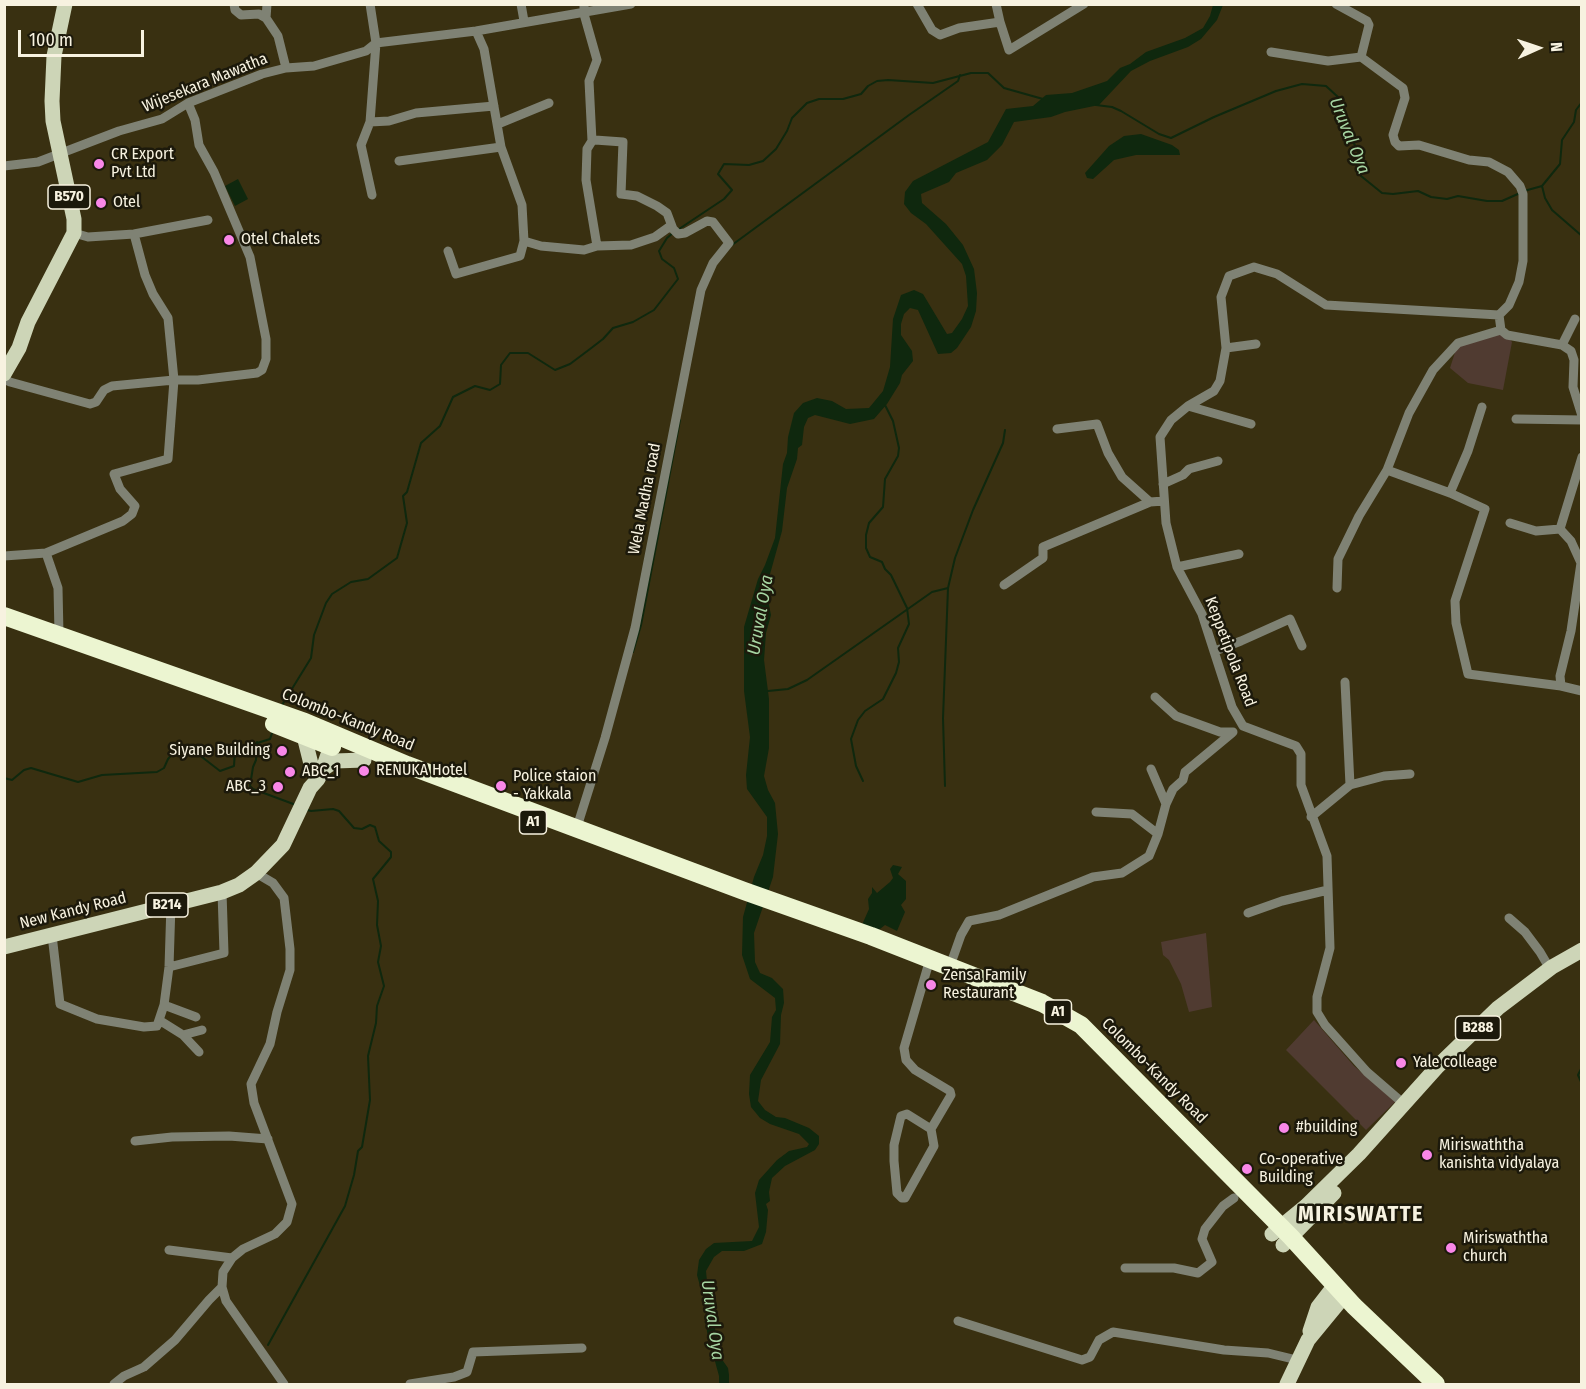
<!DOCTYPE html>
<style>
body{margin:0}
#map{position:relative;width:1586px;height:1389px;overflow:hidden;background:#393011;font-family:"Fira Sans Condensed",sans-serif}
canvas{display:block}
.frame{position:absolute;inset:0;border:6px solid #f7f2e0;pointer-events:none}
.north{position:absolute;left:1508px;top:18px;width:60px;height:60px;-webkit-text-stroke:4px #1c190b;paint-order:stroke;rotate:87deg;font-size:16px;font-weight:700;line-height:24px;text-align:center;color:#f7f2e0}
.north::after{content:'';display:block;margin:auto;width:21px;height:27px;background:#f7f2e0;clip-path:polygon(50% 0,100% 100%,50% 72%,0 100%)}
.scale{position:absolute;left:18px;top:30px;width:126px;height:27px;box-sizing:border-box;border:3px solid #f7f2e0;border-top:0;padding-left:8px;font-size:18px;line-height:21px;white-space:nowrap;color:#f7f2e0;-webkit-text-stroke:4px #1c190b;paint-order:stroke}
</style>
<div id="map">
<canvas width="1586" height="1389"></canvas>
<div class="frame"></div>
<div class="north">N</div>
<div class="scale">100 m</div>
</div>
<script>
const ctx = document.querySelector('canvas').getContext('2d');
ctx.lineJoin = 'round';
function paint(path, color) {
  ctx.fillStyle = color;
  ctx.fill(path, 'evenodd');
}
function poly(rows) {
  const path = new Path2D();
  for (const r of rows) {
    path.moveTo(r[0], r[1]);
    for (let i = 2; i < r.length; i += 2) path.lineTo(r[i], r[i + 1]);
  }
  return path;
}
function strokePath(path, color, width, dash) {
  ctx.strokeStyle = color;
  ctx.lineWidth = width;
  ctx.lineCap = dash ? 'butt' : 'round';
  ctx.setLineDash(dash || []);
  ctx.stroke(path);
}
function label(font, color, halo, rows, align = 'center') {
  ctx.font = font + ' "Fira Sans Condensed",sans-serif';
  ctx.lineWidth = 5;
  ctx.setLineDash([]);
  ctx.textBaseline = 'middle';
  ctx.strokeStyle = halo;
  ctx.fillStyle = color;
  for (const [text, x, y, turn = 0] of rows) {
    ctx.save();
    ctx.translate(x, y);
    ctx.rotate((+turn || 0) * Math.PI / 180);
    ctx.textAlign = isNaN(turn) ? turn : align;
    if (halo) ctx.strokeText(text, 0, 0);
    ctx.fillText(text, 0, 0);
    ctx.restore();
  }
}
paint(poly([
 [1501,330,1512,342,1503,390,1468,383,1450,368,1458,343],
 [1206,933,1212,1007,1189,1012,1181,984,1169,960,1163,955,1161,942],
 [1314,1020,1354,1066,1395,1102,1366,1130,1286,1050]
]), '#503b31');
paint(poly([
 [1213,5,1223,5,1217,20,1201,39,1188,47,1150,61,1131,71,1099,105,1065,112,1051,117,1014,122,1002,145,987,160,956,173,949,182,921,194,922,203,946,224,963,245,974,269,977,293,976,311,971,327,957,348,951,353,938,354,918,310,910,308,904,314,901,324,901,335,912,351,913,361,902,375,900,383,887,404,874,419,850,424,815,415,808,418,804,427,802,445,798,448,797,459,787,488,782,531,767,585,767,595,771,615,766,633,764,660,769,699,769,748,764,776,768,790,775,803,778,834,773,877,754,933,755,962,760,973,772,978,783,989,784,1003,781,1015,780,1044,761,1080,758,1101,765,1110,776,1117,785,1118,809,1128,819,1136,819,1144,815,1150,785,1166,772,1178,769,1192,770,1201,766,1204,768,1210,766,1232,762,1244,744,1251,722,1251,714,1257,706,1271,708,1292,712,1302,711,1309,721,1358,728,1368,729,1375,729,1384,719,1384,719,1376,707,1332,706,1308,697,1275,699,1260,706,1249,714,1243,752,1241,759,1227,755,1193,759,1180,777,1160,789,1151,807,1147,809,1144,799,1134,770,1124,760,1118,751,1107,749,1094,750,1075,770,1042,772,1017,776,1010,775,998,750,979,742,955,743,917,754,877,763,855,767,836,767,817,747,789,746,775,750,737,744,691,744,627,758,579,765,565,775,538,783,464,787,453,788,437,794,413,803,403,817,398,832,401,846,409,869,408,883,391,890,367,893,319,901,295,914,290,923,294,947,334,952,333,962,319,968,306,966,276,962,264,926,224,911,213,904,204,905,192,913,181,988,142,1006,109,1033,106,1046,95,1072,93,1107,81,1120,68,1130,64,1146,52,1185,38,1203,28,1210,16],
 [1141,134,1172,145,1179,150,1180,155,1136,155,1114,160,1093,179,1087,178,1085,173,1109,146,1124,136],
 [238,179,248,199,235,206,225,186],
 [893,865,902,867,898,874,906,881,906,899,901,905,905,912,897,931,885,925,875,933,861,927,869,909,868,899,872,893,872,887,877,893,890,882,893,878,890,869]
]), '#0f280e');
strokePath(poly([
 [1096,105,1112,107,1121,111,1159,134,1171,138,1214,117,1276,91,1302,84,1326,86,1338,97,1342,118,1359,154,1361,176,1382,193,1393,194,1418,191,1431,197,1447,199,1458,196,1487,201,1502,201,1520,193],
 [1542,186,1560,164,1562,140,1574,122,1576,110,1582,102],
 [1524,191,1542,186,1545,198,1552,210,1582,236],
 [679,229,724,199,732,190,718,174,724,164,749,165,763,161,776,149,787,131,792,118,807,103,819,99,843,99,861,94,868,86,877,81,888,80,933,83,971,73,988,73,1004,88,1043,99],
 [732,245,909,115,958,81,960,75],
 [633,652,641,625,680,420],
 [768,691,788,689,807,680,932,592,948,588],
 [282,705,311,658,314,635,326,603,332,594,351,582,368,579,397,558,407,523,403,496,407,492,421,443,440,426,453,397,475,386,490,390,500,384,501,365,510,353,528,353,555,370,570,364,590,349,603,339,613,328,633,322,654,310,678,279,674,268,662,259,659,251,667,238,674,232],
 [257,742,256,760,253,767,250,786,253,789,296,805],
 [4,778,12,780,24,770,31,768,78,782,102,775,157,772,164,768,168,759,179,746,189,747,220,771,234,766,235,750,270,739,272,733],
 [863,781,856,766,851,739,858,720,865,711,883,699,896,673,899,662,898,648,909,624,907,608,891,575,885,569,882,562,870,557,866,548,866,535,869,523,883,507,885,479,898,456,899,448,893,421,885,405],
 [945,786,943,718,948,588,955,558,973,510,1003,443,1005,430],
 [1582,1067,1578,1075,1582,1084],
 [268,1345,345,1206,354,1175,358,1151,362,1147,370,1100,368,1056,376,1023,377,1006,384,986,378,962,381,946,377,925,378,901,373,879,391,857,391,852,379,841,375,827,370,825,362,829,354,828,339,811,333,809,311,811,307,810]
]), '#0f280e', 2);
strokePath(poly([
 [234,4,235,10,241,15,259,14,266,18,278,36,286,68],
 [370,4,376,43,370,122,361,145,372,195],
 [521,4,524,21],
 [584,4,584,14,597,60,589,81,592,141,587,149,586,180,597,246],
 [917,4,932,30,940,35,959,28,1000,22,996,4],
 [1336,4,1367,21,1369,25,1361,57],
 [266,18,267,4],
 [1000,22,1009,50,1084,4],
 [1271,52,1328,61,1361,57,1403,88,1405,98,1393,135,1395,142,1399,146,1419,145,1469,160,1489,162,1508,172,1520,186,1523,194,1523,261,1519,282,1509,305,1499,315],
 [370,122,389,121,416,113,494,106],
 [498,124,549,103],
 [399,161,501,147],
 [4,166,38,162,119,131,162,119,188,103,262,74,286,68,314,66,366,51,376,43,476,31,631,4],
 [74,233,88,237,134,234,208,220],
 [524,241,541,246,584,250,597,246,631,245,655,237,669,227,673,229],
 [448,251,456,274,520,256,524,241,522,205,501,147,484,49,476,31],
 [1562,345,1575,319],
 [1226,348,1256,344],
 [4,379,10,382,90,404,96,402,104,390,112,386,174,380,198,380,257,373,262,370,266,359,266,339,250,257,214,172,199,145,195,120,188,103],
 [1188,406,1251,424],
 [1516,419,1582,420],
 [1057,429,1097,424,1108,453,1122,477,1150,502],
 [1582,457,1560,529,1571,541,1581,563,1571,631,1560,676,1561,686,1582,691],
 [1387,470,1409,413,1433,370,1458,343,1501,330],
 [1163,484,1183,475,1189,469,1218,461],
 [1450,493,1468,451,1482,407],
 [1510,523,1536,531,1560,529],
 [46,553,58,588,59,634],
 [4,556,46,553,123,521,132,514,135,506,120,489,114,474,168,459,174,380,168,318,153,294,145,275,134,234],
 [1177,567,1239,554],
 [1004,585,1043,558,1043,547,1150,502,1164,501],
 [1337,588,1338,559,1359,516,1387,470,1450,493,1485,509,1455,601,1456,623,1468,674,1561,686],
 [1215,651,1241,641,1290,619,1302,646],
 [1345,682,1350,785],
 [1155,697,1176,716,1220,732,1233,732],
 [1151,769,1166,804],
 [1096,812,1132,814,1158,834],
 [1311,817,1350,785,1384,776,1410,774],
 [577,827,605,738,635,628,701,290,713,263,729,243,713,222,707,221,685,233,678,234,673,229,667,213,657,206,637,196,621,194,623,142,595,140,592,141],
 [256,873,273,883,284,898,290,949,290,970,277,1012,270,1044,251,1084,254,1103,292,1204,287,1222,275,1234,243,1249,232,1258,223,1272,222,1287,226,1301,284,1384],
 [1248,913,1282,901,1328,890],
 [1509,918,1525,932,1540,952,1550,969],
 [52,935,60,1004,97,1019,144,1027,157,1026,164,1005,169,967,171,904],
 [930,959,904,1048,906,1060,915,1070,950,1091,951,1095,931,1129,934,1146,905,1198,902,1198,897,1193,894,1161,894,1145,901,1116,907,1114,931,1129],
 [950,966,961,935,969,921,999,915,1093,877,1122,873,1149,856,1158,834,1166,804,1173,789,1183,780,1185,772,1232,733],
 [169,967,224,953,222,892],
 [164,1005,196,1017],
 [159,1020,183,1035,199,1052],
 [183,1035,202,1030],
 [1404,1104,1367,1072,1325,1025,1317,1012,1317,997,1330,948,1327,856,1301,785,1301,754,1296,746,1243,726,1232,707,1202,614,1177,567,1166,523,1160,437,1171,420,1188,406,1214,391,1220,381,1226,348,1221,297,1229,276,1254,267,1277,274,1326,305,1499,315,1501,330,1507,335,1562,345,1571,351,1574,360,1573,387,1582,416],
 [135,1141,172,1137,229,1136,268,1139],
 [169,1250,232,1258],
 [1125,1268,1174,1268,1198,1273,1212,1262,1202,1239,1205,1229,1223,1206,1234,1198],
 [958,1321,1082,1360,1090,1357,1099,1340,1113,1332,1224,1350,1268,1353,1297,1360],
 [114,1384,124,1376,144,1367,175,1340,209,1300,222,1287],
 [410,1384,454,1377,467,1372,473,1352,582,1348]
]), '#7f8274', 9);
strokePath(poly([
 [4,374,19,348,28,322,74,233,74,219,53,121,52,101,54,56,65,4],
 [304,736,312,768],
 [323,769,335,761,364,760],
 [4,947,222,892,239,885,256,873,283,845,310,788,318,779,323,769,334,737],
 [1272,1234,1306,1206,1359,1154,1438,1066,1498,1008,1552,967,1582,950],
 [1283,1245,1334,1193],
 [1310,1331,1318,1307,1335,1285],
 [1287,1384,1308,1340,1345,1295]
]), '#cdd5b7', 15);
strokePath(poly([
 [4,616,305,722,407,765,744,891,871,936,1042,1003,1081,1025,1291,1237,1354,1306,1436,1384],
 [274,724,332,747]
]), '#ecf5d1', 18);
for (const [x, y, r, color] of [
 [99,164,6,"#f987e8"],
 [101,203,6,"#f987e8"],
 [229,240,6,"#f987e8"],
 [282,751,6,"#f987e8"],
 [364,771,6,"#f987e8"],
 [290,772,6,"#f987e8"],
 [501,786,6,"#f987e8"],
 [278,787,6,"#f987e8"],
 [931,985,6,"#f987e8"],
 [1401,1063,6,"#f987e8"],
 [1284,1128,6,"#f987e8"],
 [1427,1155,6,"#f987e8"],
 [1247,1169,6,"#f987e8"],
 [1451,1248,6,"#f987e8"]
]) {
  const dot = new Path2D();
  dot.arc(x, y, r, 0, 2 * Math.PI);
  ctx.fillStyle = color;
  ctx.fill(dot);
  strokePath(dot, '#1c190b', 2);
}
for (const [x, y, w] of [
 [69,197,42],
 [533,822,27],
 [167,905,42],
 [1058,1012,27],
 [1478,1028,45]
]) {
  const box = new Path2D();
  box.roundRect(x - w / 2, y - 12, w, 24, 4.5);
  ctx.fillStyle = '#1c190b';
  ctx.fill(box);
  strokePath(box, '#f7f2e0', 1.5);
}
label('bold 15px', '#f7f2e0', null, [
 ["B570",69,197],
 ["A1",533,822],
 ["B214",167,905],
 ["A1",1058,1012],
 ["B288",1478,1028]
]);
label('16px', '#f7f2e0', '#1c190b', [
 ["Wijesekara Mawatha",205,83,-22],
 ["Wela Madha road",645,499,-79],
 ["Keppetipola Road",1230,652,69],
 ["Colombo-Kandy Road",348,720,22],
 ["New Kandy Road",73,911,-14],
 ["Colombo-Kandy Road",1154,1071,45]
]);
label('16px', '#f7f2e0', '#1c190b', [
 ["CR Export",111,155],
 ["Pvt Ltd",111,173],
 ["Otel",113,203],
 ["Otel Chalets",241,240],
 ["Siyane Building",270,751,"right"],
 ["RENUKA Hotel",376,771],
 ["ABC_1",302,772],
 ["Police staion",513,777],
 ["- Yakkala",513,795],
 ["ABC_3",266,787,"right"],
 ["Zensa Family",943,976],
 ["Restaurant",943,994],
 ["Yale colleage",1413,1063],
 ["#building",1296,1128],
 ["Miriswaththa",1439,1146],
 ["kanishta vidyalaya",1439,1164],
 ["Co-operative",1259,1160],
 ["Building",1259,1178],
 ["Miriswaththa",1463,1239],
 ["church",1463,1257]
], 'left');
label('italic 18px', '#a6d5a2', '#1c190b', [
 ["Uruval Oya",1349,136,68],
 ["Uruval Oya",761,615,-80],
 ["Uruval Oya",712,1320,82]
]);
ctx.letterSpacing = '1.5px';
label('bold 22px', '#f7f2e0', '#1c190b', [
 ["MIRISWATTE",1361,1215]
]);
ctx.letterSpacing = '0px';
</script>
